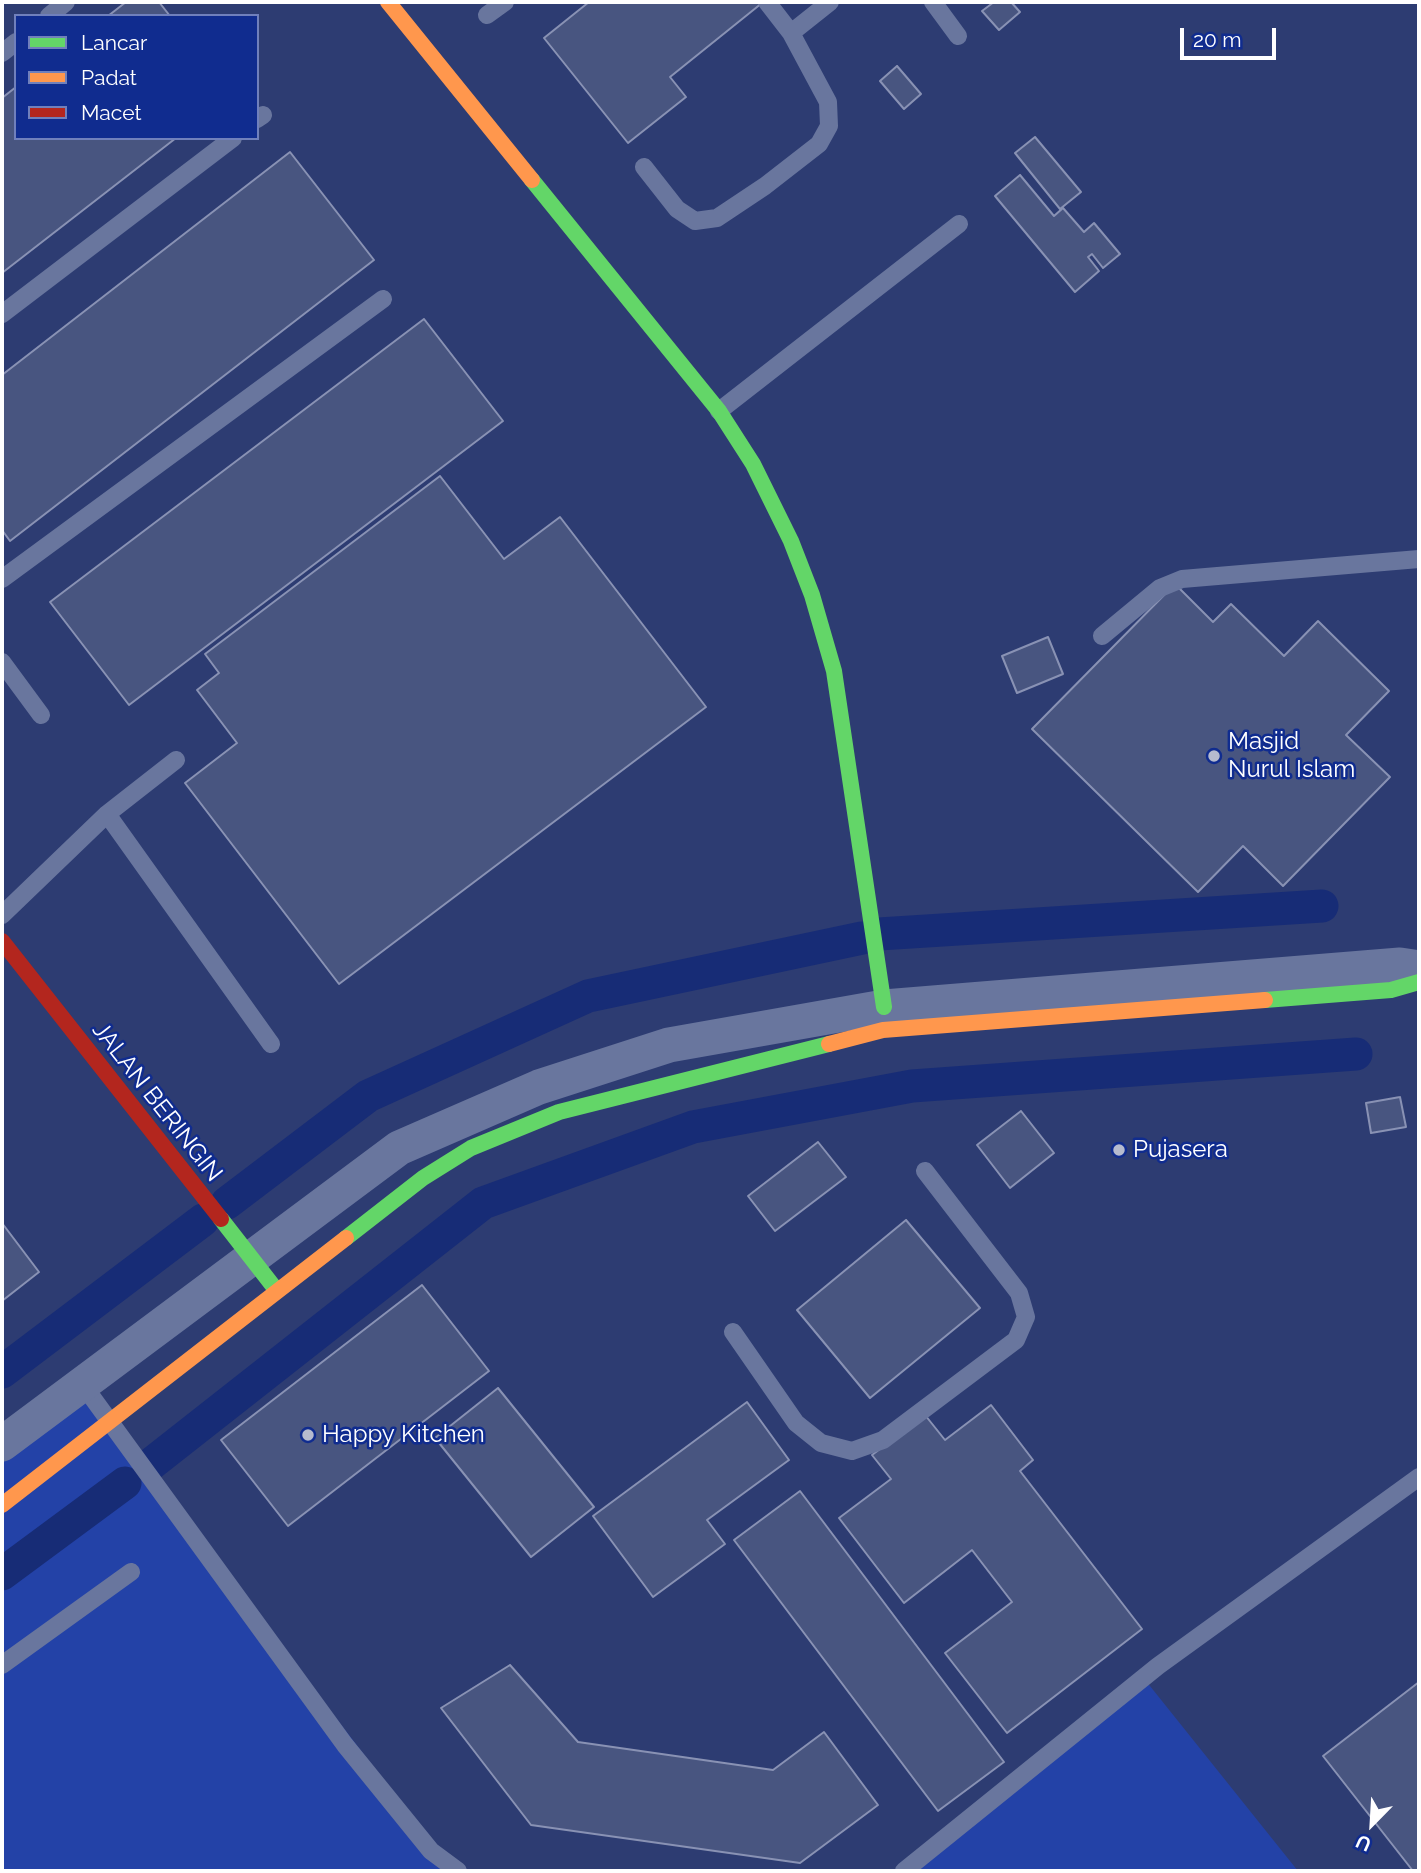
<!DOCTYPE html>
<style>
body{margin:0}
#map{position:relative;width:1421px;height:1873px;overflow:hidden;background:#2d3c72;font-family:Raleway,sans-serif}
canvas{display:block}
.frame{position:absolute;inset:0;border:4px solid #fff;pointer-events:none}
.legend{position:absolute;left:14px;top:14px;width:245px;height:126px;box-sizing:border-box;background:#102c8f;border:2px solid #7080bc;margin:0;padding:9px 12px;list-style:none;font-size:21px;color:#fff}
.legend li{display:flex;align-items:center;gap:14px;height:35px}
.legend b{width:35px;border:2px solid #7080bc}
.north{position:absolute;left:1337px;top:1789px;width:70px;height:70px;-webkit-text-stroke:5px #102c8f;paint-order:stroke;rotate:204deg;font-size:19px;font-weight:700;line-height:28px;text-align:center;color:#fff}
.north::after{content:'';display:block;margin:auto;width:24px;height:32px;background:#fff;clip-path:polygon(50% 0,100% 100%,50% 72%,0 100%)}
.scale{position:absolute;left:1180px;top:28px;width:96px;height:32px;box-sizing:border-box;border:4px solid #fff;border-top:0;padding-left:9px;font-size:21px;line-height:24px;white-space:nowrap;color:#fff;-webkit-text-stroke:5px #102c8f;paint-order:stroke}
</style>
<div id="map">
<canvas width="1421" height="1873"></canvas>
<div class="frame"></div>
<ul class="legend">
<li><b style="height:9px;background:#63d668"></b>Lancar</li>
<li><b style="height:9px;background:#ff974d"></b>Padat</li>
<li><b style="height:9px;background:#b3261e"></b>Macet</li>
</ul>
<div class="north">U</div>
<div class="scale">20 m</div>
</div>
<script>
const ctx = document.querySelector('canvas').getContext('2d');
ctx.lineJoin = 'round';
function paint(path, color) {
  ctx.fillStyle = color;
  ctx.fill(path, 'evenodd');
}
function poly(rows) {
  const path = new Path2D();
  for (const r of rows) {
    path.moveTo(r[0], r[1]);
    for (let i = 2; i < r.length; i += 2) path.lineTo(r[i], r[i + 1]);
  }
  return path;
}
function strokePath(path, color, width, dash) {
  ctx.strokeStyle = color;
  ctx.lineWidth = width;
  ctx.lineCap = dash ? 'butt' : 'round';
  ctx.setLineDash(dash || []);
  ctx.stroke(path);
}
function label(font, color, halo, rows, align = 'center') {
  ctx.font = font + ' Raleway,sans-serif';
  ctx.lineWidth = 5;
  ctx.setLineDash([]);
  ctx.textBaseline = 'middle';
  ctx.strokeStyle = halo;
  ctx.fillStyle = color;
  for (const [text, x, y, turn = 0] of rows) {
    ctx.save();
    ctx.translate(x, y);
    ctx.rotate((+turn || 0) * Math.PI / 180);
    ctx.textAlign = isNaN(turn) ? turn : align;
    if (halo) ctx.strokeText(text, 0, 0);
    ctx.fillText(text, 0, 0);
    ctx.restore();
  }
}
paint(poly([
 [84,1392,454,1871,2,1871,2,1456],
 [1146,1681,1298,1871,908,1871]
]), '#2342a7');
strokePath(poly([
 [879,934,1322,906],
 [227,1203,368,1096,588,996,862,938],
 [2,1372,203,1220],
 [151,1464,483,1203,693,1127,912,1086,1356,1054],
 [2,1574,125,1483]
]), '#172c76', 33);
const building = poly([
 [126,2,159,2,170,16,108,16,126,2],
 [589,2,761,2,762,3,670,77,686,97,628,143,544,38,589,2],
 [994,2,1011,2,1020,12,999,30,982,11,994,2],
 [897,66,921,94,904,109,880,81,897,66],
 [16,87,16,138,176,138,2,273,2,98,16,87],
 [1035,137,1081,192,1060,209,1015,153,1035,137],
 [290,152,374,260,10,541,2,530,2,375,290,152],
 [1020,175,1054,216,1063,208,1084,232,1094,223,1120,254,1103,268,1092,254,1088,257,1099,271,1075,292,995,196,1020,175],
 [424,319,503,421,129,705,50,602,424,319],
 [440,476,504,559,560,517,706,707,339,984,185,783,237,743,197,690,219,673,205,654,440,476],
 [1175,584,1213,622,1231,604,1284,656,1318,621,1389,691,1346,735,1390,777,1283,886,1243,846,1198,892,1032,729,1175,584],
 [1048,637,1063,674,1017,693,1002,656,1048,637],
 [1400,1097,1406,1127,1371,1133,1366,1103,1400,1097],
 [1021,1111,1054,1153,1010,1188,977,1145,1021,1111],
 [818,1142,846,1177,775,1231,748,1196,818,1142],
 [906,1220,980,1308,870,1398,797,1310,906,1220],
 [2,1223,39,1272,2,1301,2,1223],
 [422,1285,489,1371,288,1526,221,1440,422,1285],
 [498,1388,594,1507,531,1557,435,1438,498,1388],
 [747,1402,789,1460,707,1520,725,1544,653,1597,593,1516,747,1402],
 [991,1405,1033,1460,1020,1471,1142,1629,1007,1733,945,1653,1012,1602,972,1550,904,1603,839,1518,891,1479,872,1455,925,1415,945,1440,991,1405],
 [800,1491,1004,1762,938,1811,734,1540,800,1491],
 [510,1665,578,1742,773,1770,824,1732,878,1805,800,1863,531,1825,441,1708,510,1665],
 [1419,1682,1419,1871,1413,1871,1323,1756,1419,1682]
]);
paint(building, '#485580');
strokePath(building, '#8992b4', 2);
strokePath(poly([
 [933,2,958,36],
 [487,15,505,2],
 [49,16,66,2],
 [791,33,830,2],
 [2,53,16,42],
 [257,119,263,115],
 [644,167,677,209,695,221,717,218,765,186,819,144,829,126,828,102,791,33,767,2],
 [2,314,233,138],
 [719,411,959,224],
 [2,579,383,299],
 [1102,636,1160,588,1182,579,1419,559],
 [2,662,41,715],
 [107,814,271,1044],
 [2,915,107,814,176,760],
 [733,1332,796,1423,821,1443,852,1451,883,1440,1016,1340,1026,1317,1019,1293,925,1171],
 [81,1382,345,1745,431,1851,458,1871],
 [2,1665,131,1572],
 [904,1871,1158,1666,1419,1477]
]), '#69769e', 18);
strokePath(poly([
 [2,1444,399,1148,539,1087,669,1045,884,1007,1400,965,1419,968]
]), '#69769e', 35);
strokePath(poly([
 [532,180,719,411,753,464,791,541,812,595,834,671,884,1007],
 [1265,1000,1391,990,1419,982],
 [221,1219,277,1291],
 [346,1238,423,1178,471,1148,559,1112,829,1044]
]), '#63d668', 16);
strokePath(poly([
 [388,2,532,180],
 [829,1044,883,1030,1265,1000],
 [2,1505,346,1238]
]), '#ff974d', 16);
strokePath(poly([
 [2,941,221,1219]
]), '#b3261e', 16);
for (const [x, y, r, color] of [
 [1214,756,7,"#b6bbce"],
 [1119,1150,7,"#b6bbce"],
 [308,1435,7,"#b6bbce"]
]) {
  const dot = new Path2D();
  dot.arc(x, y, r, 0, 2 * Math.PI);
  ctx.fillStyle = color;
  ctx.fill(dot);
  strokePath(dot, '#102c8f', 2.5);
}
label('24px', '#fff', '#102c8f', [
 ["Masjid",1228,742],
 ["Nurul Islam",1228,770],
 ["Pujasera",1133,1150],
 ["Happy Kitchen",322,1435]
], 'left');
label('24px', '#fff', '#102c8f', [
 ["JALAN BERINGIN",157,1102,52]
]);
</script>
